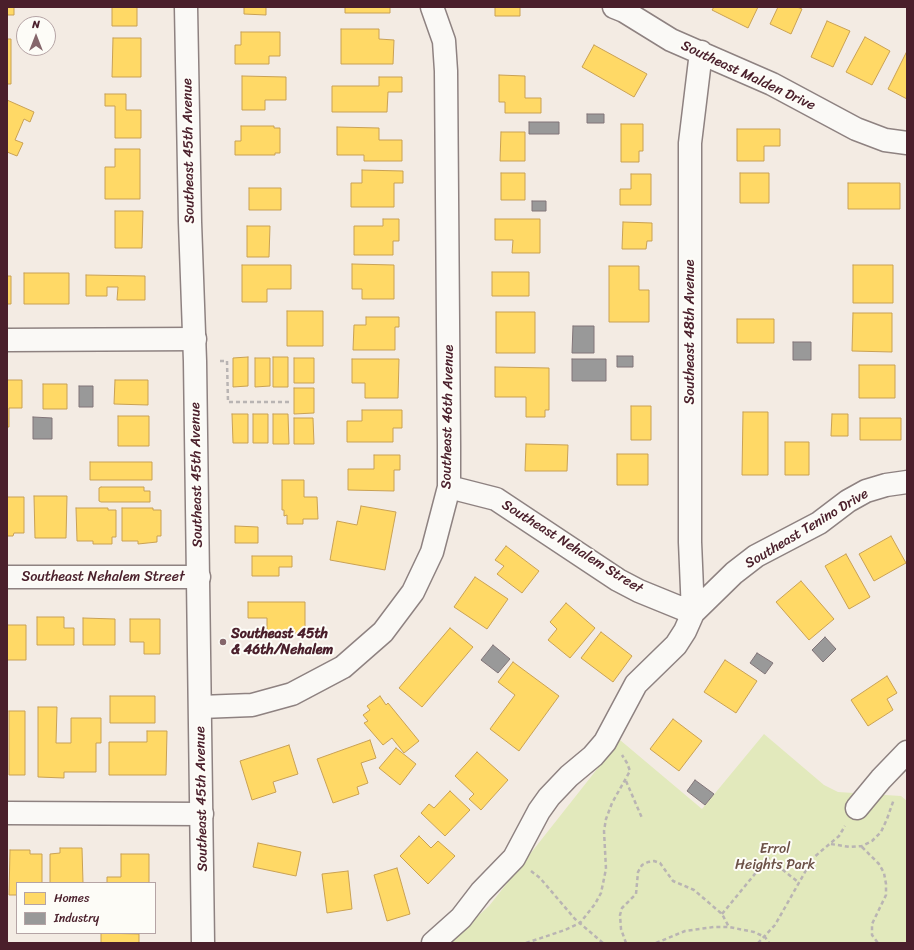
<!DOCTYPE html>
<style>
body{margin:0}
#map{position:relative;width:914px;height:950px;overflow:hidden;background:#f3ebe3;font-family:Sriracha,sans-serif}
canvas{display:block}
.frame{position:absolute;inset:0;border:8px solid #4a1f2b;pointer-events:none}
.legend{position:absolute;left:16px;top:882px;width:140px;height:52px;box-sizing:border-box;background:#fdfcf7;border:1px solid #b5a4a5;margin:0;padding:5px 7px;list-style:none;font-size:12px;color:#4a1f2b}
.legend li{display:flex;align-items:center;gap:8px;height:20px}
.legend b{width:20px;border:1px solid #b5a4a5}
.north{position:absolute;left:16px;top:16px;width:40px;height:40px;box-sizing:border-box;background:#fdfcf7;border:1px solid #b5a4a5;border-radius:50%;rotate:0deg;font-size:11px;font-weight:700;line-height:16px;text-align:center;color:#4a1f2b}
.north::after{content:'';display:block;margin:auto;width:14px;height:18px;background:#85666b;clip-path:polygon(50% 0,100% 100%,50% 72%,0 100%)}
</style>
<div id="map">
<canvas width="914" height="950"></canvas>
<div class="frame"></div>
<ul class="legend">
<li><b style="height:11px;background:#ffd966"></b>Homes</li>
<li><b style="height:11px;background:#999"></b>Industry</li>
</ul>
<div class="north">N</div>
</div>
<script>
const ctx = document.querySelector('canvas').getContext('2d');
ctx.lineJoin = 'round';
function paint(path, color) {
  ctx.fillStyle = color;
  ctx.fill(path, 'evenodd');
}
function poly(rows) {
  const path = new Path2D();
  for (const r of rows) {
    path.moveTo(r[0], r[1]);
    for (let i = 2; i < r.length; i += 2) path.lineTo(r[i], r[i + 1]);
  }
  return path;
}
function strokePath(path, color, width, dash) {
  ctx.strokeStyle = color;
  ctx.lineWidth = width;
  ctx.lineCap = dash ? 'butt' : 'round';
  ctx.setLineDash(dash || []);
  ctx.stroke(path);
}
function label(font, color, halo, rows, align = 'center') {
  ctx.font = font + ' Sriracha,sans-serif';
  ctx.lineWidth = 4;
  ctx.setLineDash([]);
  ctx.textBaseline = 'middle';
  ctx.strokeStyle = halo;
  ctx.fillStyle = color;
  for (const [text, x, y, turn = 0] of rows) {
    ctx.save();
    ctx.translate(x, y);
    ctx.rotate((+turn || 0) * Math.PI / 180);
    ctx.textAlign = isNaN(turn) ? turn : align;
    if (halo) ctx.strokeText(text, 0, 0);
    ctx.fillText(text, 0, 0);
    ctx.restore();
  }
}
paint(poly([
 [764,734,824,785,838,792,901,796,907,801,907,943,448,943,489,906,620,740,702,809]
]), '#e2e9bc');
const homes = poly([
 [7,7,14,7,14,15,7,15,7,7],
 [112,7,137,7,137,26,112,26,112,7],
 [244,7,266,7,266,15,244,14,244,7],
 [345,7,390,7,390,13,345,13,345,7],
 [495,7,520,7,520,16,495,16,495,7],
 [714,7,758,7,748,28,712,10,714,7],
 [778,7,797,7,802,9,791,34,770,24,778,7],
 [827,21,850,31,833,67,811,57,827,21],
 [341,29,379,29,379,39,394,40,393,64,341,64,341,29],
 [241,32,280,32,280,56,269,56,269,64,235,64,235,45,241,45,241,32],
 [865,37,890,51,872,85,846,72,865,37],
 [113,38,141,38,141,77,112,77,113,38],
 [7,39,11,39,11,84,7,84,7,39],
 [594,45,647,74,634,97,582,67,594,45],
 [907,51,907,99,888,89,907,51],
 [499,75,525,76,525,98,541,98,541,113,505,113,505,102,499,102,499,75],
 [242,76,286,77,286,100,265,100,265,110,242,110,242,76],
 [379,77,402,77,402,92,388,92,387,112,332,112,332,86,379,86,379,77],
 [105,94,126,94,126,110,141,110,141,138,115,138,115,106,105,106,105,94],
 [7,100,34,112,30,122,24,119,15,140,23,143,17,156,7,152,7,100],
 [621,124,643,124,643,151,639,151,639,162,621,162,621,124],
 [241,126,274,126,274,128,280,128,280,153,275,153,275,155,235,155,235,141,241,141,241,126],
 [337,127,379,128,379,140,402,140,402,161,364,161,364,155,337,155,337,127],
 [737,129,780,129,780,146,764,146,764,161,737,161,737,129],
 [501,132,525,132,525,161,500,161,501,132],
 [115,149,140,149,140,199,105,199,105,167,115,167,115,149],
 [362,170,403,171,403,183,394,183,394,207,351,207,351,183,362,183,362,170],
 [501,173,525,173,525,200,501,200,501,173],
 [740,173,769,173,769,203,740,203,740,173],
 [631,174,651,174,651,205,620,205,620,189,631,189,631,174],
 [848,183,900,183,900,209,848,209,848,183],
 [249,188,281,188,281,210,249,210,249,188],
 [115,211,143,211,142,248,115,248,115,211],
 [383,219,399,219,399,241,393,241,393,255,354,255,354,226,383,226,383,219],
 [495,219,540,219,540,253,512,253,513,240,495,240,495,219],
 [623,222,652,223,652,241,647,241,646,249,622,249,623,222],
 [247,226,270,226,269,257,247,257,247,226],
 [352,264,394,265,394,299,362,299,362,289,352,289,352,264],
 [242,265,291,265,291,289,267,289,267,302,242,302,242,265],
 [853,265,893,265,893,303,853,303,853,265],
 [609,266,639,266,639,290,649,290,649,322,609,322,609,266],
 [492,272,529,272,529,296,492,296,492,272],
 [24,273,69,273,69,304,24,304,24,273],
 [86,275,145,276,145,300,117,300,118,287,107,287,107,296,86,296,86,275],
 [7,276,11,276,11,304,7,304,7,276],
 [287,311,323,311,323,346,287,346,287,311],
 [496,312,535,312,535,353,496,353,496,312],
 [853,313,892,313,892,352,852,351,853,313],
 [366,317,399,317,399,327,395,327,395,350,353,350,354,325,366,325,366,317],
 [737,319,774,319,774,343,737,343,737,319],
 [248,357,248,386,233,387,233,358,248,357],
 [273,357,288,357,288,387,273,387,273,357],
 [255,358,270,358,270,386,255,387,255,358],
 [294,358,314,358,314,383,294,383,294,358],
 [352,359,399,359,398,398,365,398,365,383,352,383,352,359],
 [859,365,895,365,895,398,859,398,859,365],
 [495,367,549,368,549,410,545,410,545,417,526,417,526,397,495,397,495,367],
 [7,380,22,380,22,408,9,408,9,427,7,427,7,380],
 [115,380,148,380,148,405,114,404,115,380],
 [43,384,67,384,67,409,43,409,43,384],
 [294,388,314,388,314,413,294,414,294,388],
 [631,406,651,406,651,440,631,440,631,406],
 [362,410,402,410,402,428,393,428,393,442,347,442,347,421,362,421,362,410],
 [743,412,768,412,768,475,742,475,743,412],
 [232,414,248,414,248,443,233,443,232,414],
 [253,414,268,414,268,443,253,443,253,414],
 [273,414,288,414,289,444,273,444,273,414],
 [832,414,848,414,848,436,831,436,832,414],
 [118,416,149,416,149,446,118,446,118,416],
 [294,418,313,418,314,444,294,444,294,418],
 [860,418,901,418,901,440,860,440,860,418],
 [785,442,809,442,809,475,785,475,785,442],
 [526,444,568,445,567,471,525,471,526,444],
 [617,454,648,454,648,485,617,485,617,454],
 [374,455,400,455,400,470,394,470,394,491,348,490,348,469,374,469,374,455],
 [90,462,152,462,152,480,90,480,90,462],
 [282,480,304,480,304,497,317,497,318,519,303,519,303,524,287,524,287,515,284,516,284,510,282,510,282,480],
 [101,487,144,487,144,491,150,491,150,502,101,502,99,501,99,488,101,487],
 [34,496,67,496,66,538,35,538,34,496],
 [7,497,24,497,24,533,14,533,13,536,7,536,7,497],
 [361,506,396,512,385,570,330,560,337,521,357,525,361,506],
 [76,508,108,508,108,510,116,510,116,537,112,537,112,544,93,544,93,541,77,541,76,508],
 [122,508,153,508,153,510,161,510,161,536,157,536,157,542,138,544,138,541,122,541,122,508],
 [235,526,258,527,258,543,235,543,235,526],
 [891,536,906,563,874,581,859,554,891,536],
 [506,546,539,571,522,593,497,574,504,566,495,560,506,546],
 [846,554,870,597,849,609,825,566,846,554],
 [252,556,292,556,292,567,279,567,279,576,252,576,252,556],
 [475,577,508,599,487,629,454,607,475,577],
 [801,581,834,619,809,640,776,602,801,581],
 [248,602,305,602,305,633,267,633,267,618,248,618,248,602],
 [566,603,595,628,570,658,548,640,557,629,550,622,566,603],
 [37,617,64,617,64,628,74,628,74,645,37,645,37,617],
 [83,618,115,619,115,645,83,645,83,618],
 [130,619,160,619,160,654,144,654,144,642,130,642,130,619],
 [7,625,26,625,26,660,7,660,7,625],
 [450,628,473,647,422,707,399,688,450,628],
 [601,632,632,656,613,682,581,658,601,632],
 [725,660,757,681,736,713,704,692,725,660],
 [513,662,559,696,519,751,490,729,515,695,498,682,513,662],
 [887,676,897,693,887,699,893,710,868,726,851,700,887,676],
 [110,696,155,696,155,723,110,723,110,696],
 [380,696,386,705,388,703,419,741,404,753,392,738,383,745,364,723,368,721,363,715,370,710,367,706,380,696],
 [38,707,57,707,56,743,71,743,71,718,101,718,101,743,96,743,96,772,64,772,64,778,38,777,38,707],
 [9,711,25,711,25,775,9,775,9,711],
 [673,719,702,741,679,771,650,749,673,719],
 [147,731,167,731,166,775,109,775,109,742,147,742,147,731],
 [370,740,376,758,361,763,368,783,357,787,359,794,333,803,317,759,370,740],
 [289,745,298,774,273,782,276,792,252,800,240,761,289,745],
 [396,748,416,764,400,785,379,768,396,748],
 [477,752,508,780,481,810,469,799,474,794,455,776,477,752],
 [450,791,470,810,445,836,421,813,429,804,434,808,450,791],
 [419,836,431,848,438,841,455,856,428,884,400,856,419,836],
 [258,843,301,852,296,876,253,867,258,843],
 [60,848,82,848,83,883,50,883,50,854,60,853,60,848],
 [10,850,30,850,30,854,42,854,42,883,17,883,17,895,9,895,10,850],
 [121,854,149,854,149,883,107,883,107,877,121,877,121,854],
 [397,868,410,914,387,921,374,875,397,868],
 [348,871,352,909,327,913,322,874,348,871],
 [101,933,139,934,139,943,101,943,101,933]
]);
paint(homes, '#ffd966');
strokePath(homes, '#c9a154', 1);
const industry = poly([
 [587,114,604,114,604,123,587,123,587,114],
 [529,122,559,122,559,134,529,134,529,122],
 [532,201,546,201,546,211,532,211,532,201],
 [573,326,594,326,594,353,572,353,573,326],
 [793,342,811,342,811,360,793,360,793,342],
 [617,356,633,356,633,367,617,367,617,356],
 [572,359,606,359,606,381,572,381,572,359],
 [79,386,93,386,93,407,79,407,79,386],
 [33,417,52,418,52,439,33,439,33,417],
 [825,637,836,649,823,662,812,650,825,637],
 [493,645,510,659,498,673,481,660,493,645],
 [757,653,773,663,765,674,750,663,757,653],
 [695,780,714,794,705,805,687,791,695,780]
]);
paint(industry, '#999');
strokePath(industry, '#817478', 1);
const street = poly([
 [614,7,624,11,671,40,772,84,856,129,885,140,907,143],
 [7,340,195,339],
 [449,487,496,499,618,580,639,591,693,613,690,542,690,143,701,52],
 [7,577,199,577],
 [201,707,252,705,292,694,343,667,383,632,413,592,432,552,449,487,449,446,446,71,444,41,432,7],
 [857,808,881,779,907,752],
 [7,813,202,814],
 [433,943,461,918,481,892,514,858,539,811,549,797,569,776,593,756,605,742,636,684,676,645,685,631,693,613,734,573,756,556,819,523,848,501,866,491,886,485,907,482]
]);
const secondary = poly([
 [186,7,190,222,195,361,203,943]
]);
strokePath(street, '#8e8281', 25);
strokePath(secondary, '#8e8281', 25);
strokePath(poly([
 [220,361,227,361,228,402,290,402],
 [626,781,642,818],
 [831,844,850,847,862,846,872,841,881,832,887,819,894,799],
 [862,847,879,864,884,873,886,884,886,895,872,924,872,935,878,943],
 [531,871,540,878,575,919,603,943],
 [722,914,768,858,798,882],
 [526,943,565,930,580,923,595,904,601,893,606,869,604,831,606,819,612,803,630,771,627,763,622,755],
 [626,943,621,929,620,915,622,908,636,894,638,872,642,865,648,862,654,861,660,863,673,881,694,890,722,914,729,927],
 [656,943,685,931,714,927,729,927,754,932,765,937,769,943],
 [758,943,775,925,813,858,839,836,845,826]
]), '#b9b4b3', 2.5, [4, 3]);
strokePath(street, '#faf9f6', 22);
strokePath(secondary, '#faf9f6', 22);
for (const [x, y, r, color] of [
 [223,642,4,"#85666b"]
]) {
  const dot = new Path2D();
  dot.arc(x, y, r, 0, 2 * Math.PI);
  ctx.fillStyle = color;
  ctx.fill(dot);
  strokePath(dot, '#fdfcf7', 1.5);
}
label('14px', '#4a1f2b', '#fdfcf7', [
 ["Southeast Malden Drive",748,76,25],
 ["Southeast 45th Avenue",189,151,-91],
 ["Southeast 48th Avenue",690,332,-90],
 ["Southeast 46th Avenue",448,417,-89],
 ["Southeast 45th Avenue",197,475,-91],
 ["Southeast Tenino Drive",807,529,-31],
 ["Southeast Nehalem Street",572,547,32],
 ["Southeast Nehalem Street",103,577],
 ["Southeast 45th Avenue",202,799,-91]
]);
label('bold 14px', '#4a1f2b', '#fdfcf7', [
 ["Southeast 45th",231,634],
 ["& 46th/Nehalem",231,650]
], 'left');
label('14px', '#6c5147', '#fdfcf7', [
 ["Errol",775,849],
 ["Heights Park",775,865]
]);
</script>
